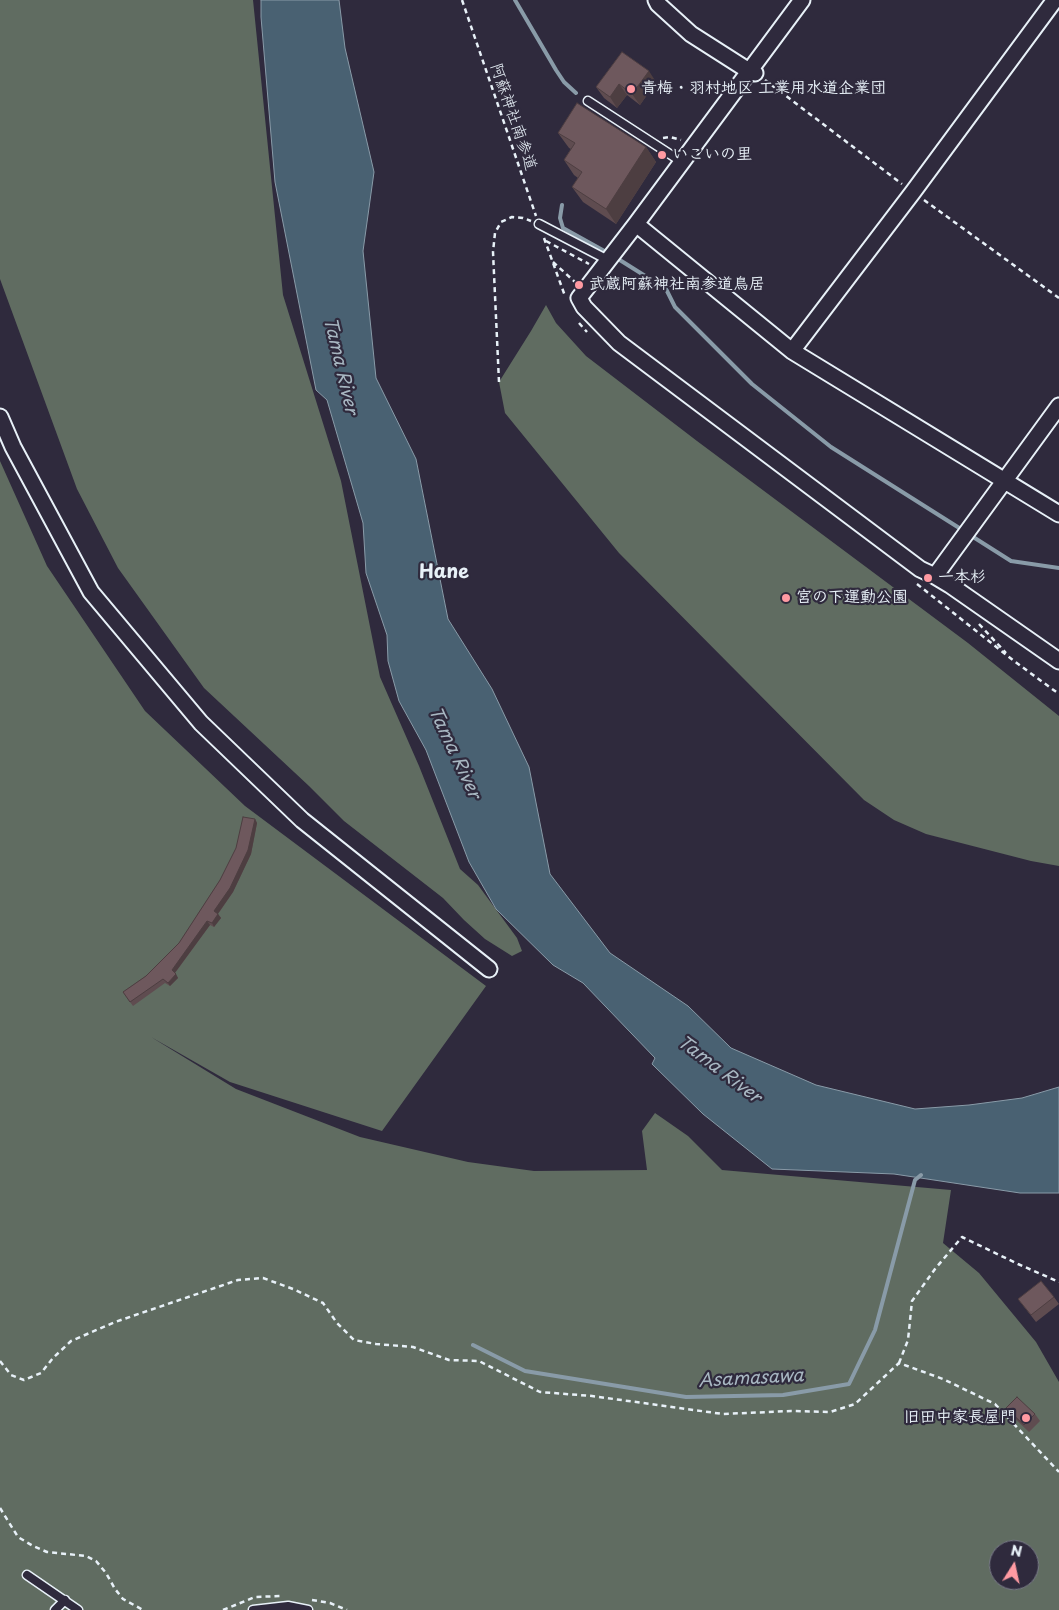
<!DOCTYPE html>
<meta charset="utf-8">
<style>
body{margin:0}
#map{position:relative;width:1059px;height:1610px;overflow:hidden;background:#2f2a3d;font-family:"Playpen Sans",sans-serif}
canvas{display:block}
.north{position:absolute;left:989px;top:1540px;width:50px;height:50px;box-sizing:border-box;background:#2f2a3d;border:1px solid #797a88;border-radius:50%;rotate:10deg;font-size:14px;font-weight:700;line-height:20px;text-align:center;color:#e8f1f8}
.north::after{content:'';display:block;margin:auto;width:18px;height:22px;background:#ff9aa2;clip-path:polygon(50% 0,100% 100%,50% 72%,0 100%)}
</style>
<div id="map">
<canvas width="1059" height="1610"></canvas>
<div class="north">N</div>
</div>
<script>
const ctx = document.querySelector('canvas').getContext('2d');
ctx.lineJoin = 'round';
function paint(path, color) {
  ctx.fillStyle = color;
  ctx.fill(path, 'evenodd');
}
function poly(rows) {
  const path = new Path2D();
  for (const r of rows) {
    path.moveTo(r[0], r[1]);
    for (let i = 2; i < r.length; i += 2) path.lineTo(r[i], r[i + 1]);
  }
  return path;
}
function strokePath(path, color, width, dash) {
  ctx.strokeStyle = color;
  ctx.lineWidth = width;
  ctx.lineCap = dash ? 'butt' : 'round';
  ctx.setLineDash(dash || []);
  ctx.stroke(path);
}
function label(font, color, halo, rows, align = 'center') {
  ctx.font = font + ' "Playpen Sans","Klee One",sans-serif';
  ctx.lineWidth = 4.5;
  ctx.setLineDash([]);
  ctx.textBaseline = 'middle';
  ctx.strokeStyle = halo;
  ctx.fillStyle = color;
  for (const [text, x, y, turn = 0] of rows) {
    ctx.save();
    ctx.translate(x, y);
    ctx.rotate((+turn || 0) * Math.PI / 180);
    ctx.textAlign = isNaN(turn) ? turn : align;
    if (halo) ctx.strokeText(text, 0, 0);
    ctx.fillText(text, 0, 0);
    ctx.restore();
  }
}
paint(poly([
 [0,0,253,0,283,295,341,481,380,677,419,766,460,869,478,885,517,938,522,951,512,956,485,939,464,920,443,898,344,821,309,786,204,688,118,568,77,489,0,279],
 [546,305,556,323,586,356,697,441,968,643,1059,716,1059,866,1031,861,926,834,894,820,864,800,619,553,505,413,499,382,531,331],
 [0,461,47,566,145,711,245,806,486,986,382,1131,230,1082,151,1037,236,1089,360,1137,468,1162,534,1171,647,1170,642,1131,655,1113,688,1136,722,1170,951,1190,943,1243,979,1273,1036,1342,1059,1382,1059,1610,0,1610],
 [999,1550,1029,1550,1029,1580,999,1580]
]), '#606c61');
const water = poly([
 [261,0,339,0,345,48,374,172,363,251,376,378,416,459,448,619,492,689,529,767,550,874,610,953,688,1006,731,1048,816,1085,915,1109,969,1105,1022,1098,1059,1087,1059,1193,1020,1193,894,1174,772,1169,703,1114,652,1064,655,1058,583,983,553,965,496,909,469,862,426,750,399,701,388,661,387,635,366,573,363,523,327,400,316,390,275,182,261,17,261,0]
]);
paint(water, '#496172');
strokePath(water, '#899ba8', 1);
strokePath(poly([
 [515,0,556,70,564,82,576,93],
 [562,205,560,218,563,228,608,253],
 [615,257,666,289,675,307,752,384,831,447,964,531],
 [970,535,1011,561,1059,568],
 [473,1345,525,1371,686,1397,783,1395,849,1384,875,1330,915,1180,921,1175]
]), '#899ba8', 4);
const service = poly([
 [588,101,682,162],
 [539,224,608,260],
 [27,1575,78,1610],
 [55,1610,65,1600],
 [253,1610,288,1606,308,1610]
]);
const minor = poly([
 [656,0,658,4,691,34,749,71,755,73],
 [802,0,636,224,579,298,584,307,619,343,920,569,935,576,950,585,1059,661],
 [636,224,792,351,1059,514],
 [792,351,913,192,1054,1],
 [0,417,13,447,91,592,201,723,302,820,489,969],
 [935,576,1059,406]
]);
strokePath(service, '#e8f1f8', 11);
strokePath(minor, '#e8f1f8', 19);
strokePath(poly([
 [462,0,536,216],
 [765,80,902,184],
 [663,138,670,137,681,140],
 [924,200,1059,298],
 [544,238,565,296],
 [546,241,589,264],
 [553,262,575,282],
 [579,323,587,332],
 [499,382,493,252,495,233,501,222,512,217,523,218,531,221],
 [917,584,1014,661,1059,694],
 [979,624,1006,653],
 [0,1361,11,1375,24,1380,41,1373,53,1358,71,1341,115,1322,238,1280,263,1278,293,1289,323,1303,337,1323,354,1340,376,1344,413,1347,449,1360,479,1361,540,1392,592,1396,723,1414,791,1411,830,1412,855,1404,899,1363,943,1379,995,1404,1059,1472],
 [899,1363,908,1340,912,1301,935,1269,962,1237,1018,1264,1059,1282],
 [0,1508,18,1537,33,1546,47,1552,86,1556,96,1561,106,1573,115,1589,123,1599,143,1610],
 [312,1600,330,1603,347,1610],
 [223,1610,255,1597,281,1596]
]), '#e8f1f8', 2.5, [5, 4]);
strokePath(service, '#2f2a3d', 8);
strokePath(minor, '#2f2a3d', 15);
paint(poly([
 [622,52,656,82,640,105,627,95,617,108,604,98,596,87],
 [558,133,646,147,656,162,616,224,583,202,572,187,578,178,574,175,564,160,571,149,569,148],
 [255,819,257,823,251,854,233,892,218,914,221,918,214,927,210,925,175,973,178,978,170,986,165,983,133,1006,123,992,146,976,179,943,220,880],
 [1054,1297,1059,1304,1036,1322,1018,1299],
 [1006,1408,1035,1414,1040,1421,1029,1432,1012,1416]
]), '#5f4c50');
paint(poly([
 [649,71,656,82,640,105,632,94],
 [619,84,627,95,617,108,610,97],
 [646,147,656,162,616,224,606,209],
 [255,819,257,823,251,854,233,892,217,915,214,911],
 [218,914,221,918,214,927,212,923],
 [207,921,210,925,174,974,172,970],
 [176,974,178,978,170,986,168,983]
]), '#4d3e41');
const building = poly([
 [622,52,649,71,632,94,619,84,610,97,596,87,622,52],
 [577,103,646,147,606,209,572,187,582,172,564,160,575,143,558,133,577,103],
 [243,817,255,819,248,850,230,888,214,911,218,914,212,923,207,921,172,970,176,974,168,983,163,979,130,1002,123,992,146,976,179,943,220,880,236,848,243,817],
 [1041,1281,1054,1297,1031,1315,1018,1299,1041,1281],
 [1017,1397,1035,1414,1024,1425,1006,1408,1017,1397]
]);
paint(building, '#6e585d');
strokePath(building, '#4d3e41', 1);
for (const [x, y, r, color] of [
 [631,89,5,"#ff9aa2"],
 [662,155,5,"#ff9aa2"],
 [579,285,5,"#ff9aa2"],
 [928,578,5,"#ff9aa2"],
 [786,598,5,"#ff9aa2"],
 [1026,1418,5,"#ff9aa2"]
]) {
  const dot = new Path2D();
  dot.arc(x, y, r, 0, 2 * Math.PI);
  ctx.fillStyle = color;
  ctx.fill(dot);
  strokePath(dot, '#2f2a3d', 2);
}
label('bold 16px', '#e8f1f8', '#2f2a3d', [
 ["青梅・羽村地区 工業用水道企業団",641,89],
 ["いこいの里",672,155],
 ["武蔵阿蘇神社南参道鳥居",589,285],
 ["一本杉",938,578],
 ["宮の下運動公園",796,598],
 ["旧田中家長屋門",1016,1418,"right"]
], 'left');
label('16px', '#e8f1f8', '#2f2a3d', [
 ["阿蘇神社南参道",513,117,71]
]);
label('italic 18px', '#a8b7c2', '#2f2a3d', [
 ["Tama River",340,366,77],
 ["Tama River",454,753,65],
 ["Tama River",719,1070,37],
 ["Asamasawa",751,1379,-3]
]);
label('bold 19px', '#e8f1f8', '#2f2a3d', [
 ["Hane",444,573]
]);
</script>
